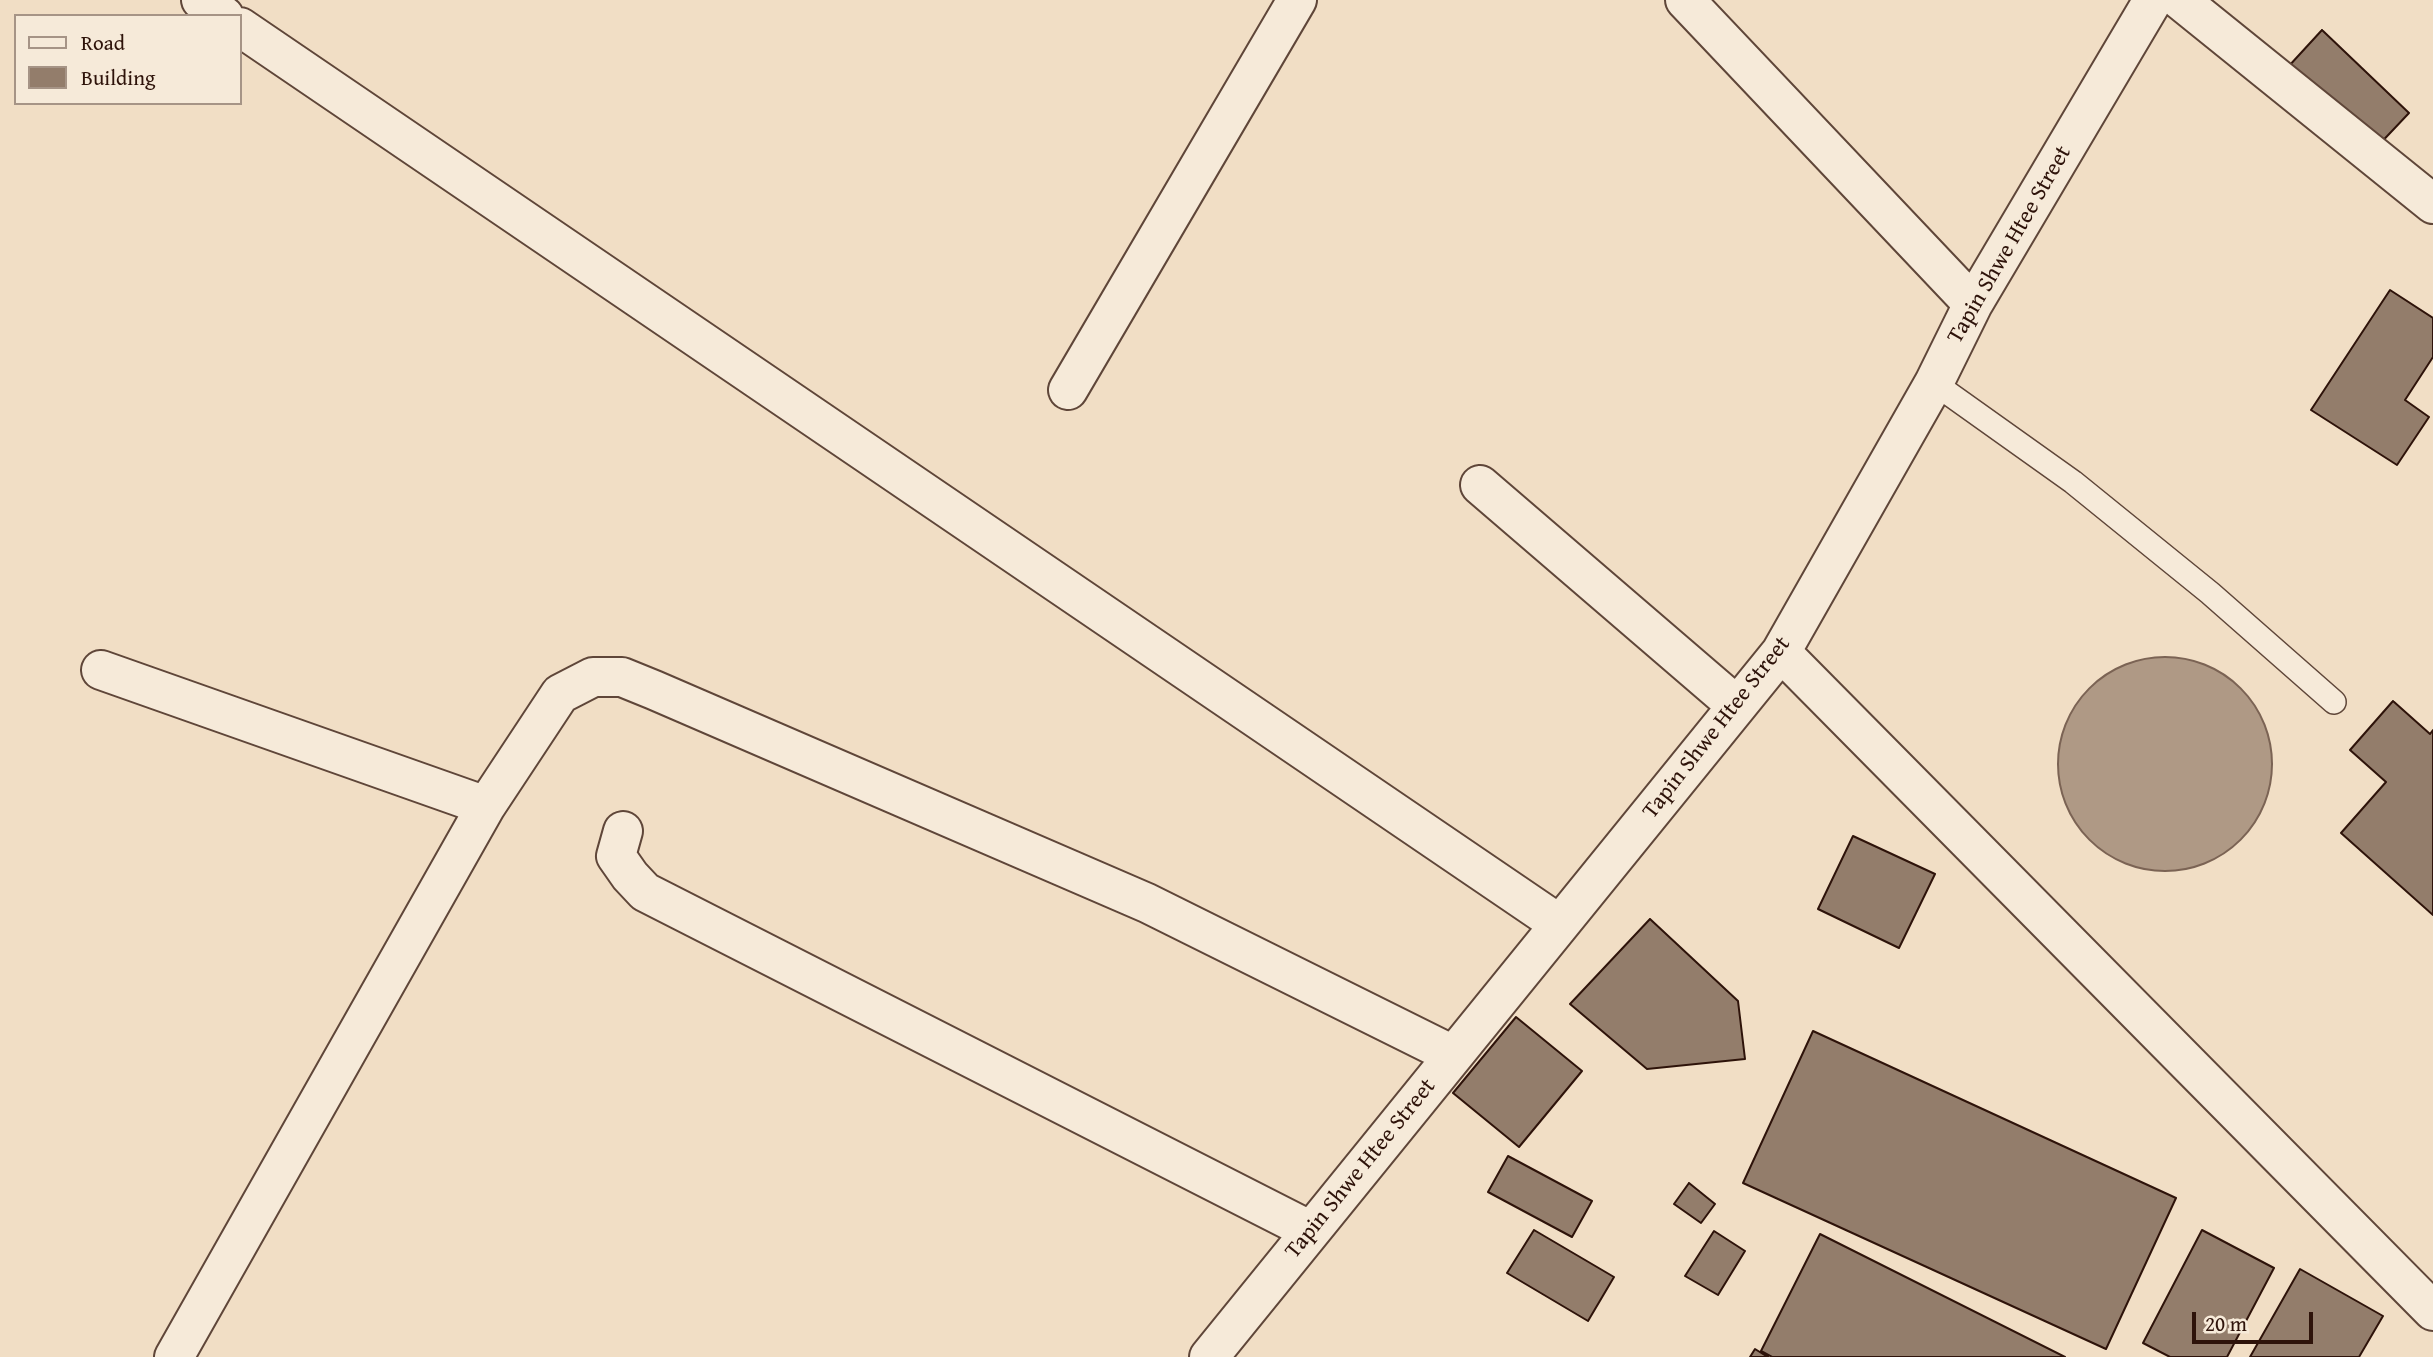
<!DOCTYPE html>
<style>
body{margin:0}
#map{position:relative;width:2433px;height:1357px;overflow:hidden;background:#f1dec5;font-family:"Gentium Book Plus",serif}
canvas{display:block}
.legend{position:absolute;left:14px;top:14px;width:228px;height:91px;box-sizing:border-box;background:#f6ead9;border:2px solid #a69486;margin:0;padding:9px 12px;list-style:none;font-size:21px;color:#2e130a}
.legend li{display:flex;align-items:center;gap:14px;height:35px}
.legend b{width:35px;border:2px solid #a69486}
.scale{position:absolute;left:2192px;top:1312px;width:121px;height:32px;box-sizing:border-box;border:4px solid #2e130a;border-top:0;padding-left:9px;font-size:21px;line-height:24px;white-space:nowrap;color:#2e130a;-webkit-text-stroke:5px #f6ead9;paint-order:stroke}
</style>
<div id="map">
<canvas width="2433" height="1357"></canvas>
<ul class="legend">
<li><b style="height:9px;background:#f6ead9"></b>Road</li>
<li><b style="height:19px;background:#937d6b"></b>Building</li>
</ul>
<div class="scale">20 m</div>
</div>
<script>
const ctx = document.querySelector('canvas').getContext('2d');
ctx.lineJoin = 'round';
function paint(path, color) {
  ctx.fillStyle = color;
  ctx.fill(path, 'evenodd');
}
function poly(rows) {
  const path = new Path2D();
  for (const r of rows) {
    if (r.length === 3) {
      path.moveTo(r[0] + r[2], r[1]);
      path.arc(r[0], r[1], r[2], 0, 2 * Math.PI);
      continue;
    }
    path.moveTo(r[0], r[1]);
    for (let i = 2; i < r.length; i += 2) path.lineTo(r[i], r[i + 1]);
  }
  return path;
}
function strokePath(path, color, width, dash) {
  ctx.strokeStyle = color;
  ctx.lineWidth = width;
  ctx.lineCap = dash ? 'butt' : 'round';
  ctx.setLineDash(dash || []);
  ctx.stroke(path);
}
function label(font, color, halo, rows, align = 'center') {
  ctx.font = font + ' "Gentium Book Plus",serif';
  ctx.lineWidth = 5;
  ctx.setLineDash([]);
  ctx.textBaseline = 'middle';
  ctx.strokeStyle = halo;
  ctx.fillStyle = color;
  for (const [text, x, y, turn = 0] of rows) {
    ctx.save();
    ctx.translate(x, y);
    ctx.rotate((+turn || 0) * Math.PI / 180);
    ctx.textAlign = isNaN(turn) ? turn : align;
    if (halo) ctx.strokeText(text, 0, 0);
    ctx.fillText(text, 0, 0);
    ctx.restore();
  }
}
const water = poly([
 [2165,764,107]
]);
paint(water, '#af9985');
strokePath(water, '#7b6354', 2);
const building = poly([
 [2322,30,2409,113,2374,150,2288,67,2322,30],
 [2390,290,2433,318,2433,357,2405,400,2429,417,2397,465,2311,410,2390,290],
 [2393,701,2430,734,2433,730,2433,915,2341,833,2386,782,2350,750,2393,701],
 [1853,836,1935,874,1899,948,1818,909,1853,836],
 [1650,919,1738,1001,1745,1059,1647,1069,1570,1004,1650,919],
 [1516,1017,1582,1071,1519,1147,1453,1093,1516,1017],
 [1813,1031,2176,1198,2106,1349,1743,1183,1813,1031],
 [1508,1156,1592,1201,1572,1237,1488,1192,1508,1156],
 [1689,1183,1715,1204,1701,1223,1674,1204,1689,1183],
 [1534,1230,1614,1277,1588,1321,1507,1273,1534,1230],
 [2202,1230,2274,1268,2227,1357,2170,1357,2143,1343,2202,1230],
 [1714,1231,1745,1251,1718,1295,1685,1276,1714,1231],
 [1820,1234,2065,1357,1772,1357,1761,1351,1820,1234],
 [2300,1269,2383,1316,2359,1357,2250,1357,2300,1269],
 [1755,1349,1768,1357,1750,1357,1755,1349]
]);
paint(building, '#937d6b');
strokePath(building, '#2e130a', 2);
const lane = poly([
 [1934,383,2073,482,2210,593,2334,702]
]);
const street = poly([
 [201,0,224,16],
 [1685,0,1973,304],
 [2180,0,2433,204],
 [240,27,1559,924],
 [1068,390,1297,0],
 [1480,485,1737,706],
 [1781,652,2433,1311],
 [101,670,486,806],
 [623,831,616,856,630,876,645,892,1311,1231],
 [174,1357,486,806,560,694,593,677,622,677,654,690,1147,903,1453,1055],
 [1209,1357,1781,652,1934,383,1973,304,2153,0]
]);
strokePath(lane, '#5f4639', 26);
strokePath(street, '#5f4639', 42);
strokePath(lane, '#f6ead9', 23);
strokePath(street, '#f6ead9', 38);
label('23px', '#2e130a', '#f6ead9', [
 ["Tapin Shwe Htee Street",2010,245,-60],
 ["Tapin Shwe Htee Street",1717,728,-52],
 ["Tapin Shwe Htee Street",1361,1169,-51]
]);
</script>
